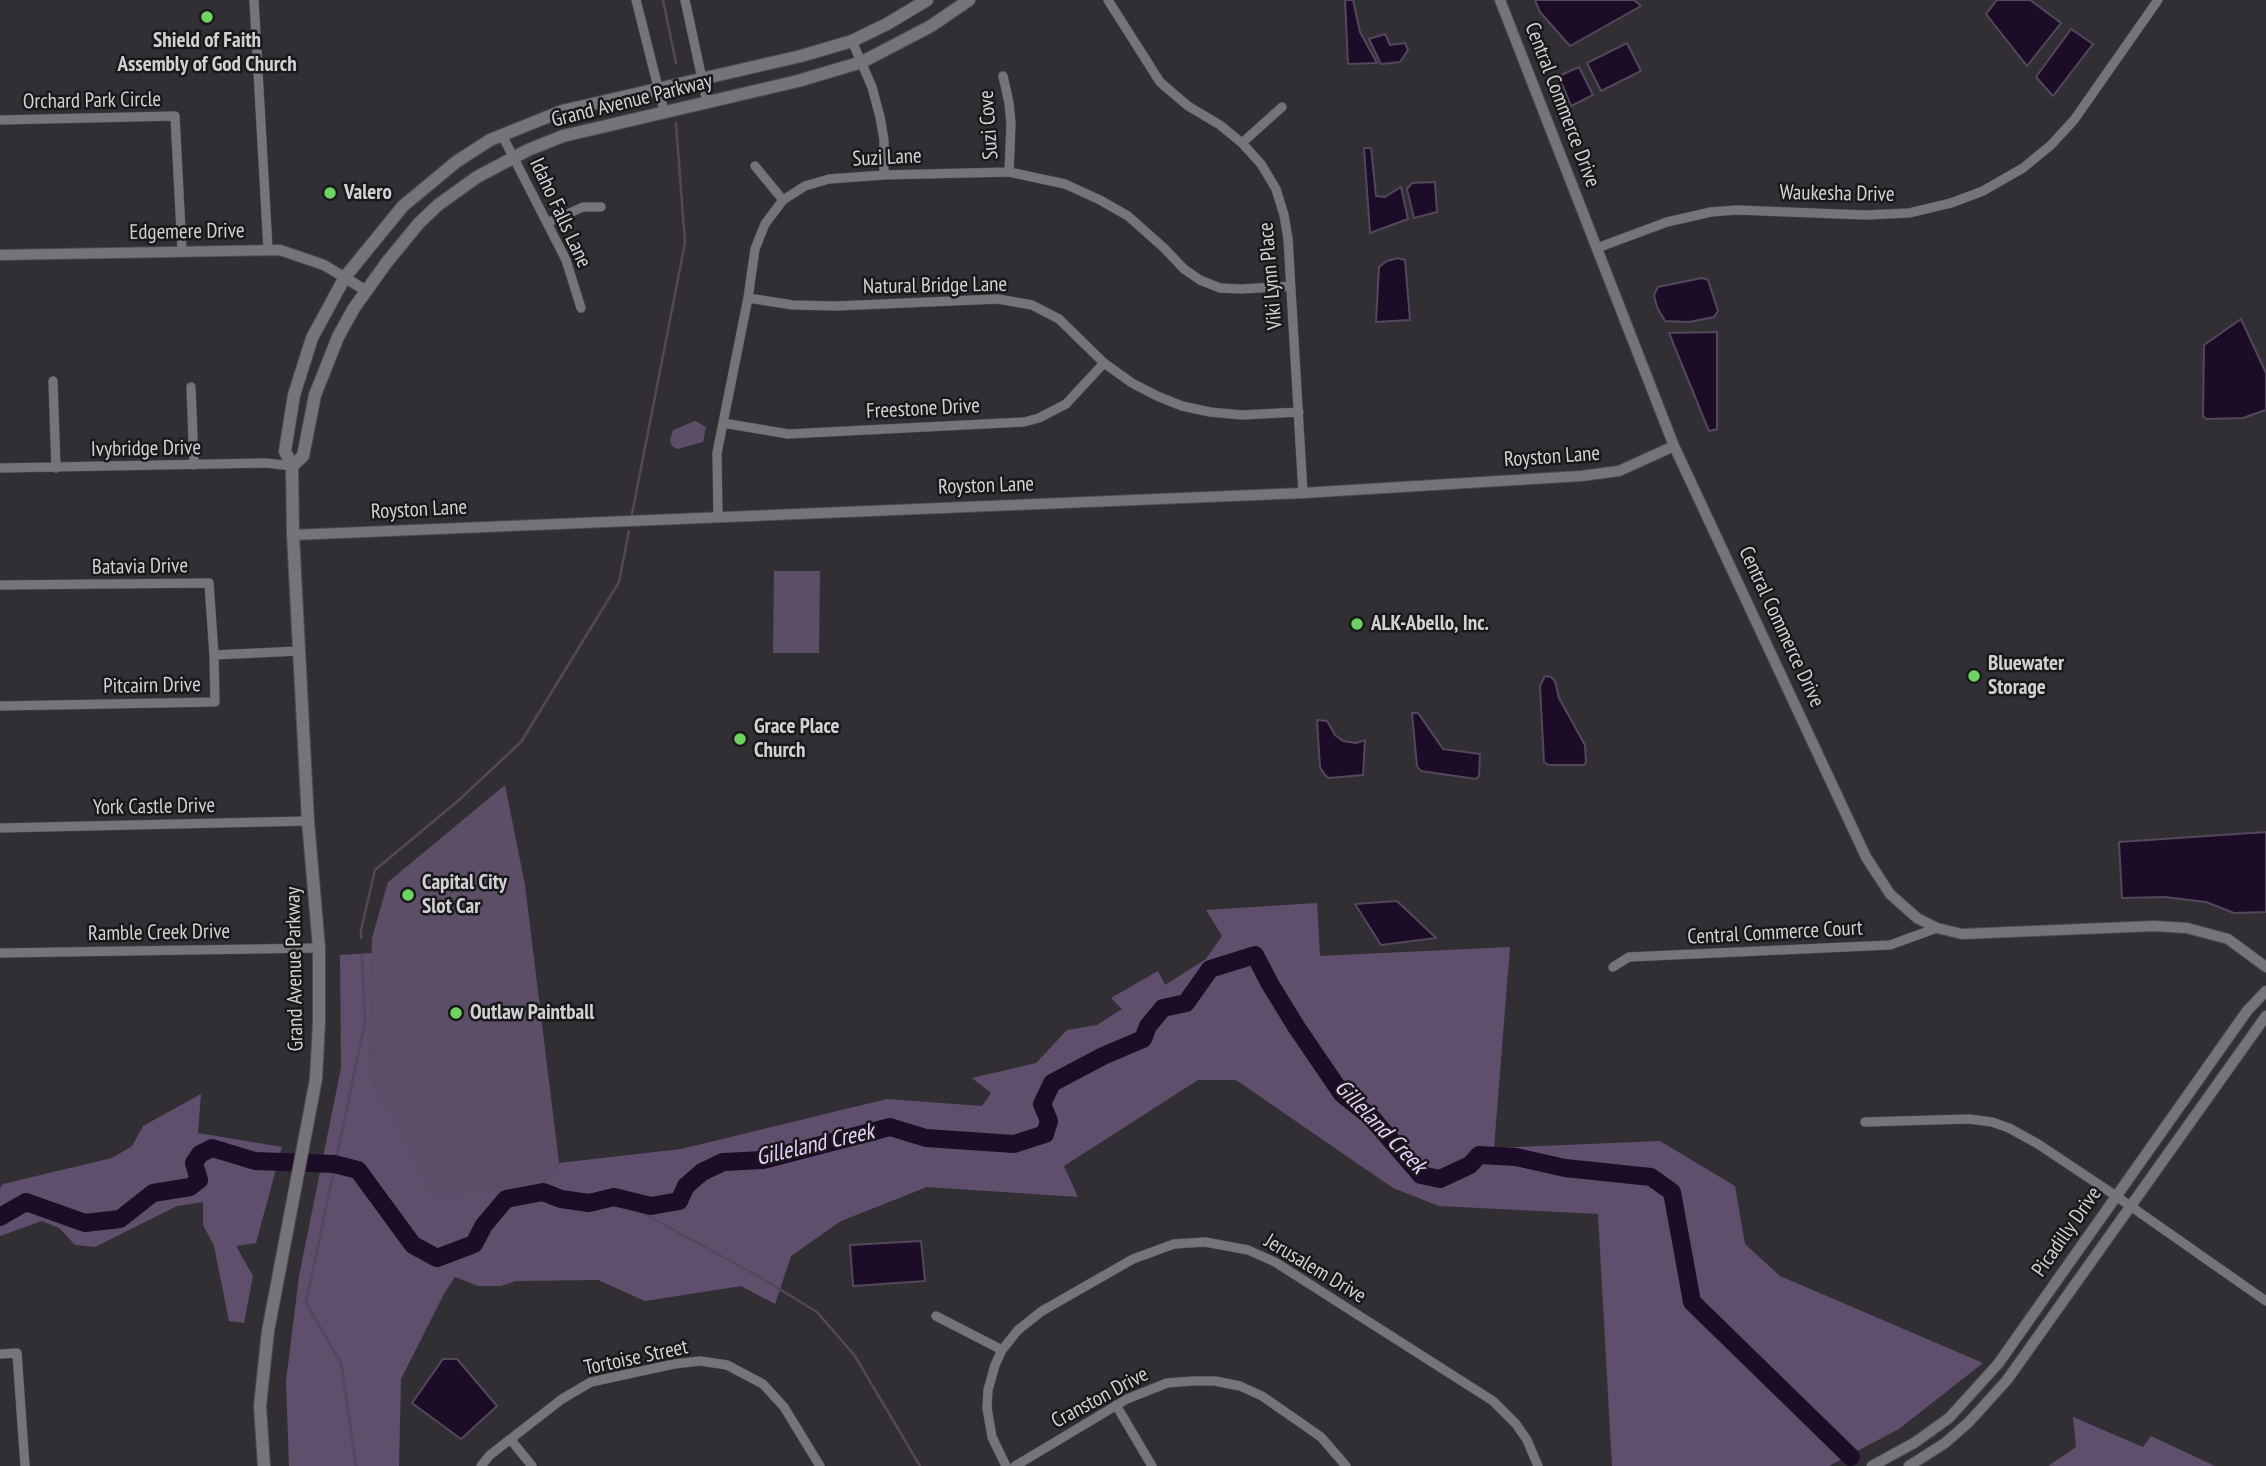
<!DOCTYPE html>
<style>
body{margin:0}
canvas{display:block;background:#312f33}
</style>
<canvas width="2266" height="1466"></canvas>
<script>
const ctx = document.querySelector('canvas').getContext('2d');
ctx.lineJoin = 'round';
function paint(path, color) {
  ctx.fillStyle = color;
  ctx.fill(path, 'evenodd');
}
function poly(rows) {
  const path = new Path2D();
  for (const r of rows) {
    path.moveTo(r[0], r[1]);
    for (let i = 2; i < r.length; i += 2) path.lineTo(r[i], r[i + 1]);
  }
  return path;
}
function strokePath(path, color, width, dash) {
  ctx.strokeStyle = color;
  ctx.lineWidth = width;
  ctx.lineCap = dash ? 'butt' : 'round';
  ctx.setLineDash(dash || []);
  ctx.stroke(path);
}
function label(font, color, halo, rows, align = 'center') {
  ctx.font = font + ' "PT Sans Narrow",sans-serif';
  ctx.lineWidth = 5;
  ctx.setLineDash([]);
  ctx.textBaseline = 'middle';
  ctx.strokeStyle = halo;
  ctx.fillStyle = color;
  for (const [text, x, y, turn = 0] of rows) {
    ctx.save();
    ctx.translate(x, y);
    ctx.rotate((+turn || 0) * Math.PI / 180);
    ctx.textAlign = isNaN(turn) ? turn : align;
    if (halo) ctx.strokeText(text, 0, 0);
    ctx.fillText(text, 0, 0);
    ctx.restore();
  }
}
paint(poly([
 [695,421,706,427,703,442,677,449,672,446,670,440,673,430],
 [774,571,820,571,819,653,773,653],
 [505,785,525,885,559,1163,541,1186,434,1198,369,1072,372,938,388,882]
]), '#5d4e67');
paint(poly([
 [1317,903,1320,956,1510,947,1494,1148,1660,1141,1735,1186,1745,1244,1780,1276,1983,1363,1899,1429,1829,1466,1612,1466,1598,1214,1439,1206,1393,1188,1236,1080,1198,1080,1064,1166,1078,1197,927,1187,841,1221,791,1256,775,1304,741,1286,645,1301,598,1280,516,1281,501,1286,478,1286,455,1277,445,1292,401,1379,399,1466,289,1466,286,1381,299,1276,341,1068,340,955,372,953,369,1072,434,1197,541,1186,559,1163,681,1149,887,1099,982,1106,991,1093,972,1078,1036,1063,1067,1030,1097,1025,1122,1009,1111,998,1158,971,1165,985,1206,959,1222,936,1206,910],
 [201,1094,198,1133,282,1147,256,1243,236,1246,253,1276,244,1323,229,1321,214,1246,203,1225,203,1202,177,1206,95,1247,75,1245,59,1228,42,1221,0,1236,0,1188,3,1184,112,1158,132,1146,143,1126],
 [2073,1417,2143,1447,2151,1436,2215,1466,2048,1466,2076,1447]
]), '#604e6d');
const water = poly([
 [1345,0,1353,0,1360,32,1377,63,1348,64,1345,0],
 [1535,0,1634,0,1641,6,1570,46,1540,12,1535,0],
 [1997,0,2030,0,2061,23,2027,66,1986,14,1997,0],
 [2071,29,2093,44,2053,96,2036,77,2071,29],
 [1385,34,1390,45,1405,43,1408,50,1400,62,1381,64,1369,39,1385,34],
 [1627,43,1641,71,1601,91,1587,63,1627,43],
 [1579,67,1593,95,1571,106,1559,76,1579,67],
 [1364,148,1371,148,1376,196,1385,197,1401,187,1408,219,1370,233,1364,148],
 [1435,182,1437,212,1414,218,1407,189,1412,183,1435,182],
 [1398,258,1405,260,1410,320,1376,322,1379,267,1387,261,1398,258],
 [1702,278,1708,280,1718,311,1714,317,1689,322,1665,321,1657,307,1654,295,1658,287,1702,278],
 [2241,319,2266,373,2266,410,2243,418,2206,419,2203,416,2204,345,2241,319],
 [1717,332,1717,429,1709,431,1669,333,1717,332],
 [1545,676,1551,677,1555,681,1559,698,1585,745,1586,762,1584,765,1549,765,1544,762,1540,686,1545,676],
 [1412,713,1418,713,1443,749,1480,754,1479,776,1476,779,1421,771,1417,766,1412,713],
 [1317,720,1327,721,1335,735,1343,741,1356,743,1365,740,1363,775,1329,778,1325,775,1320,767,1317,720],
 [2266,832,2266,912,2234,913,2206,902,2165,897,2122,898,2119,842,2266,832],
 [1397,901,1436,938,1381,945,1355,904,1397,901],
 [921,1241,925,1281,853,1286,850,1245,921,1241],
 [443,1359,457,1359,497,1406,461,1439,412,1403,443,1359]
]);
paint(water, '#1d0c27');
strokePath(water, '#53475b', 2);
strokePath(poly([
 [663,0,676,63],
 [632,514,685,243,676,123],
 [361,938,361,930,375,870,459,800,521,742,619,582,629,531],
 [614,1197,763,1279,817,1312,855,1356,920,1466],
 [356,1466,341,1363,306,1303,365,1022,362,954]
]), '#53475b', 2.5);
strokePath(poly([
 [0,1217,26,1202,85,1223,120,1219,153,1193,190,1187,199,1180,194,1163,200,1154,212,1148,255,1161,334,1164,358,1170,413,1245,437,1258,474,1244,484,1225,506,1199,543,1192,561,1199,589,1203,614,1197,651,1206,679,1201,686,1186,702,1172,723,1162,763,1160,890,1127,926,1138,1014,1144,1045,1134,1049,1121,1042,1104,1052,1083,1103,1056,1143,1039,1148,1026,1163,1008,1186,1003,1210,969,1255,955,1270,984,1297,1028,1342,1094,1371,1117,1421,1175,1440,1179,1470,1165,1479,1155,1516,1157,1565,1168,1651,1177,1672,1192,1692,1302,1851,1457]
]), '#1d0c27', 18);
const minor = poly([
 [254,0,268,249],
 [636,0,664,111],
 [685,0,707,102],
 [1108,0,1160,82,1188,106,1220,125,1242,143,1261,164,1276,189,1284,215,1288,239,1303,493],
 [852,41,872,87,880,117,884,140,884,175],
 [1003,76,1009,103,1011,124,1009,172],
 [0,120,175,116,182,251],
 [502,135,566,260,581,308],
 [1242,143,1282,107],
 [755,166,783,200],
 [549,222,583,207,601,207],
 [1597,248,1667,222,1711,212,1736,210,1866,215,1909,213,1951,203,1983,191,2023,168,2051,145,2074,120,2158,0],
 [748,298,793,305,836,306,998,299,1032,305,1059,319,1104,363,1132,383,1157,396,1182,406,1210,412,1242,415,1299,412],
 [53,381,56,468],
 [191,387,194,465],
 [723,423,788,434,1024,422,1039,418,1066,404,1104,363],
 [0,468,266,463,292,466],
 [718,516,717,453,748,298,755,249,765,224,783,200,805,186,829,179,884,175,1009,172,1065,184,1100,200,1128,216,1164,248,1184,269,1200,280,1220,288,1241,289,1291,286],
 [0,585,209,583,214,655],
 [0,706,215,702,214,655,299,651],
 [0,828,308,821],
 [0,953,319,948],
 [1613,967,1629,957,1890,945,1937,928],
 [1865,1122,1969,1119,1992,1122,2009,1128,2038,1144,2116,1196,2266,1301],
 [936,1316,1002,1350],
 [0,1354,17,1353,25,1466],
 [1116,1405,1152,1466],
 [511,1440,532,1466],
 [481,1466,490,1455,562,1399,591,1382,674,1364,700,1361,727,1365,763,1384,784,1407,820,1466],
 [1006,1466,992,1437,987,1408,988,1390,995,1365,1002,1350,1018,1330,1042,1311,1133,1259,1174,1244,1205,1242,1248,1250,1275,1262,1493,1401,1516,1424,1527,1440,1538,1466],
 [1015,1466,1127,1399,1167,1383,1193,1381,1215,1381,1240,1386,1262,1396,1321,1437,1346,1466]
]);
const tertiary = poly([
 [1500,0,1674,446,1866,857,1890,894,1917,918,1937,928,1962,934,2154,926,2187,928,2228,939,2266,967],
 [0,255,280,250,324,265,365,290],
 [293,535,1303,493,1581,476,1619,471,1674,446],
 [1872,1466,1914,1443,1949,1418,1998,1364,2247,1011,2266,991],
 [1909,1466,1945,1443,1969,1422,2007,1380,2266,1016]
]);
const secondary = poly([
 [292,466,303,456,315,395,338,337,354,308,387,262,419,223,438,205,477,177,528,150,563,136,798,81,862,62,931,26,969,0],
 [264,1466,260,1406,268,1331,316,1079,319,1022,319,948,308,821,293,535,292,466,285,451,294,395,312,338,345,277,403,206,456,162,490,140,562,111,801,56,852,41,887,24,927,0]
]);
strokePath(minor, '#4d4b4f', 10);
strokePath(tertiary, '#4d4b4f', 12);
strokePath(secondary, '#4d4b4f', 14);
strokePath(minor, '#777479', 9);
strokePath(tertiary, '#777479', 10);
strokePath(secondary, '#777479', 12);
for (const [x, y, r, color] of [
 [207,17,7,"#6dd361"],
 [330,193,7,"#6dd361"],
 [1357,624,7,"#6dd361"],
 [1974,676,7,"#6dd361"],
 [740,739,7,"#6dd361"],
 [408,895,7,"#6dd361"],
 [456,1013,7,"#6dd361"]
]) {
  const dot = new Path2D();
  dot.arc(x, y, r, 0, 2 * Math.PI);
  ctx.fillStyle = color;
  ctx.fill(dot);
  strokePath(dot, '#19181a', 2.5);
}
label('bold 21px', '#d2d1d4', '#19181a', [
 ["Shield of Faith",207,41,"center"],
 ["Assembly of God Church",207,65,"center"],
 ["Valero",344,193],
 ["ALK-Abello, Inc.",1371,624],
 ["Bluewater",1988,664],
 ["Storage",1988,688],
 ["Grace Place",754,727],
 ["Church",754,751],
 ["Capital City",422,883],
 ["Slot Car",422,907],
 ["Outlaw Paintball",470,1013]
], 'left');
label('21px', '#d2d1d4', '#19181a', [
 ["Orchard Park Circle",92,101,-1],
 ["Grand Avenue Parkway",632,101,-14],
 ["Central Commerce Drive",1562,105,69],
 ["Suzi Cove",989,125,-94],
 ["Suzi Lane",887,158,-3],
 ["Waukesha Drive",1837,194,1],
 ["Idaho Falls Lane",560,213,65],
 ["Edgemere Drive",187,232,-1],
 ["Viki Lynn Place",1271,276,-95],
 ["Natural Bridge Lane",935,286,-1],
 ["Freestone Drive",923,409,-3],
 ["Ivybridge Drive",146,449,-1],
 ["Royston Lane",1552,457,-4],
 ["Royston Lane",986,486,-2],
 ["Royston Lane",419,510,-3],
 ["Batavia Drive",140,567,-1],
 ["Central Commerce Drive",1781,627,65],
 ["Pitcairn Drive",152,686,-1],
 ["York Castle Drive",154,807,-1],
 ["Ramble Creek Drive",159,933,-1],
 ["Central Commerce Court",1775,933,-3],
 ["Grand Avenue Parkway",295,969,-91],
 ["Picadilly Drive",2067,1232,-55],
 ["Jerusalem Drive",1315,1269,31],
 ["Tortoise Street",636,1358,-12],
 ["Cranston Drive",1100,1398,-28]
]);
label('italic 23px', '#e8cdfb', '#19181a', [
 ["Gilleland Creek",1380,1127,46],
 ["Gilleland Creek",815,1145,-13]
]);
</script>
